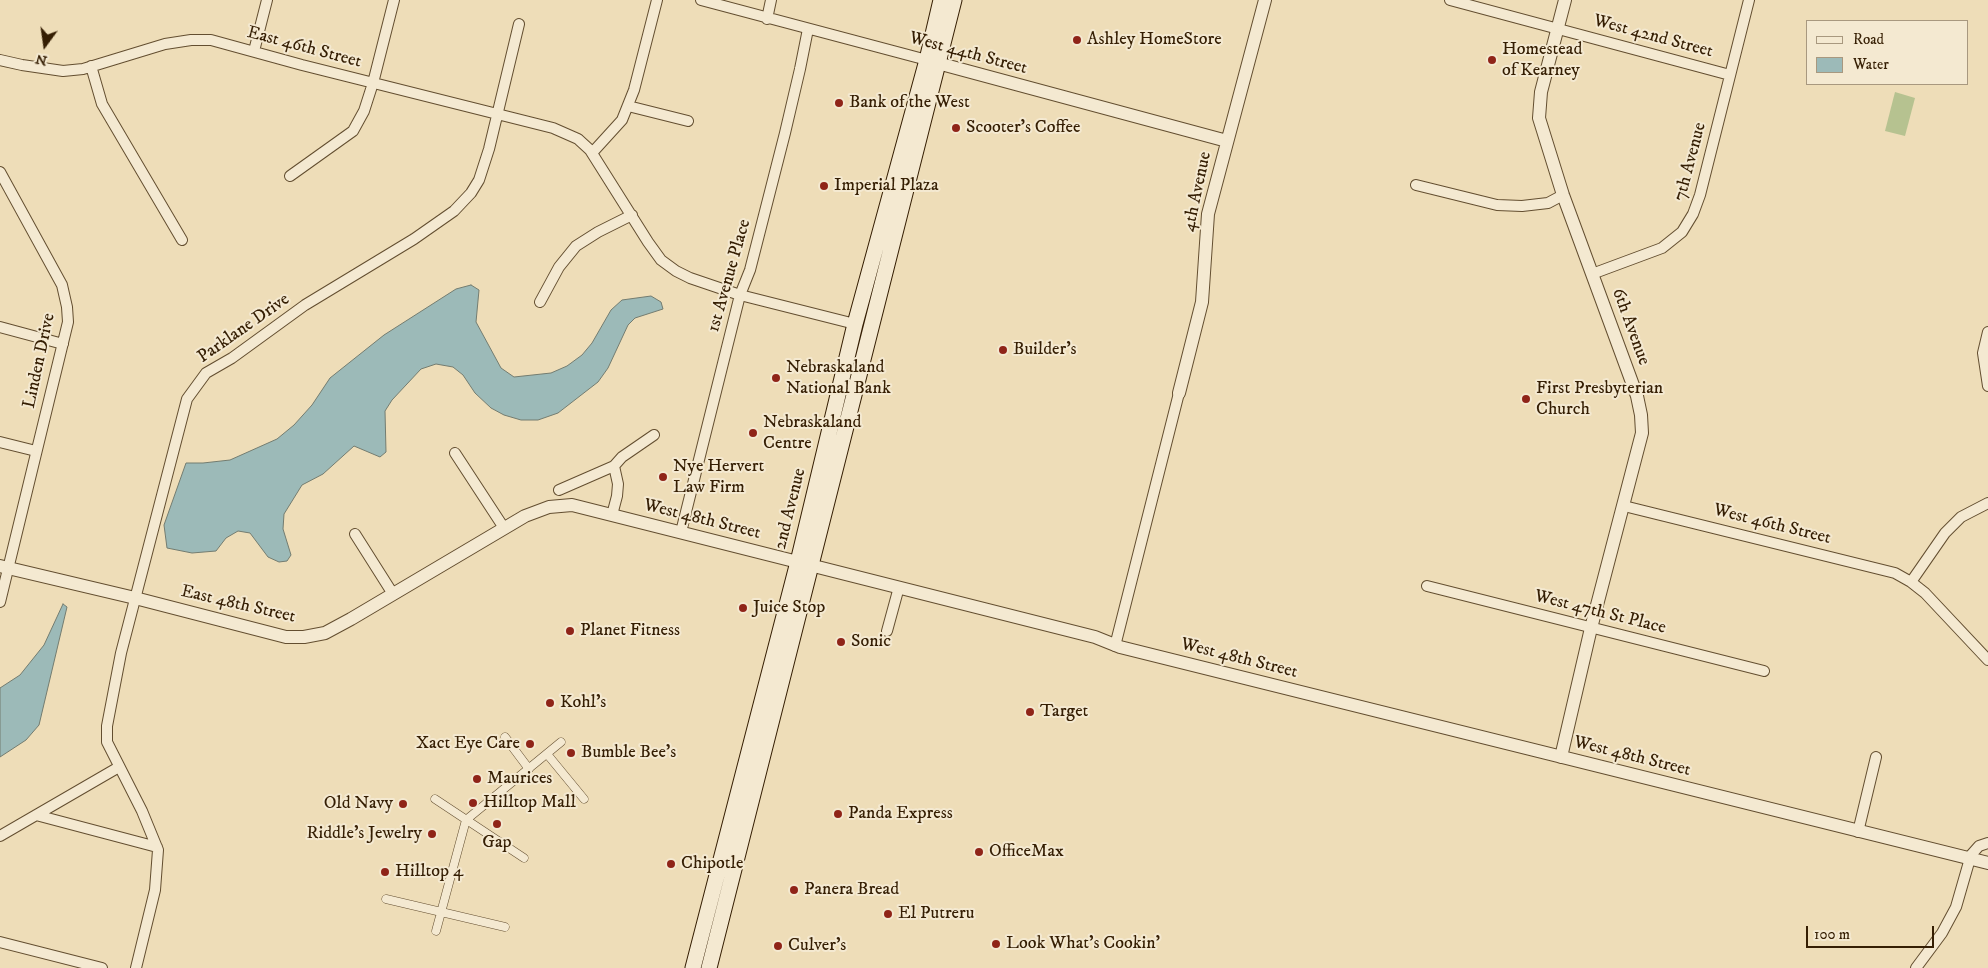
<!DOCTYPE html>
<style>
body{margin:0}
#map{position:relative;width:1988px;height:968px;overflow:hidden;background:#eeddb8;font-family:"IM FELL DW Pica",serif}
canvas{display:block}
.legend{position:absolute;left:1806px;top:20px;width:162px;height:65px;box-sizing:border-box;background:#f4e9d1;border:1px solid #a8987f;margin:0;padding:6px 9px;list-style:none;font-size:15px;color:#351e03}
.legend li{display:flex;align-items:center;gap:10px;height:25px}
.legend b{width:25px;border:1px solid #a8987f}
.north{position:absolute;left:20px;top:20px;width:50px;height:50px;-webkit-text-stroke:4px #f4e9d1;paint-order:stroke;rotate:194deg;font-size:14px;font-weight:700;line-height:20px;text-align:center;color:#351e03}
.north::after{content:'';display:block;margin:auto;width:18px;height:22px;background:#351e03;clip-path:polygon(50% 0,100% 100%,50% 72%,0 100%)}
.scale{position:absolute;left:1806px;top:926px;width:128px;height:22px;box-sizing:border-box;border:2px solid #351e03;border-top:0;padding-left:6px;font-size:15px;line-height:18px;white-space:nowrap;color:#351e03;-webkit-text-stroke:4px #f4e9d1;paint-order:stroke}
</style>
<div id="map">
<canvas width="1988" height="968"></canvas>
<ul class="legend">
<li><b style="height:6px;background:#f4e9d1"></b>Road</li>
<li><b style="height:14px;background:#9cbab8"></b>Water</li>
</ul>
<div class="north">N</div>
<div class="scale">100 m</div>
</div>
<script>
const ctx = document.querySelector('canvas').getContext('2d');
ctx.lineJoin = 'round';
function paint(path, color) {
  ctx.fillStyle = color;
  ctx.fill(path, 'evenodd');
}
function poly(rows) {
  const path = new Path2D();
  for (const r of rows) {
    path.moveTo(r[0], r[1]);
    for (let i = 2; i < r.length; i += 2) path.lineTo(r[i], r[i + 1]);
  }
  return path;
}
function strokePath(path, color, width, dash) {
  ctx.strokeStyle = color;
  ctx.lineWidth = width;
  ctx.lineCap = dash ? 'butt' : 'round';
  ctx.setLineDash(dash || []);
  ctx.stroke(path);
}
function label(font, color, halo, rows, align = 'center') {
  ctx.font = font + ' "IM FELL DW Pica",serif';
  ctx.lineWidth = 4;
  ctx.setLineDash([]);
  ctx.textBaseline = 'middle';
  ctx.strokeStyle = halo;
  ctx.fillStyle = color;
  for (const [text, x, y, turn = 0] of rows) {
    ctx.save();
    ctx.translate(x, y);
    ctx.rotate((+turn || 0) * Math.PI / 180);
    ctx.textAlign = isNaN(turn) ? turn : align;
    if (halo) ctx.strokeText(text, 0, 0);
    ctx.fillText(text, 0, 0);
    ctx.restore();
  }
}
paint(poly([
 [1895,92,1915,98,1905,136,1885,131]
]), '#b6c290');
const water = poly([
 [471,285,479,290,476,322,501,368,514,377,551,373,567,366,582,355,592,343,611,310,622,300,651,296,661,302,663,309,635,318,628,325,608,368,598,382,558,413,538,420,521,420,504,415,491,408,475,393,463,375,453,367,436,364,421,369,392,400,385,411,386,452,380,457,354,446,323,474,302,485,284,514,283,529,291,555,287,561,279,562,268,557,250,533,238,531,226,538,216,551,192,553,167,548,164,525,186,463,203,463,230,460,277,439,294,425,312,405,330,378,384,335,456,289,471,285],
 [63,604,67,607,39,725,26,740,0,757,0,688,20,675,44,645,63,604]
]);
paint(water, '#9cbab8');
strokePath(water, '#737c70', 1);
const pedestrian = poly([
 [505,737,529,769],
 [547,754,584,799],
 [435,799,524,858],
 [386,899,505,927],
 [436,931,466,820,561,742]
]);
const minor = poly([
 [701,0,927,60],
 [1450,0,1730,75],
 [767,19,771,0],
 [254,51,267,0],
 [0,60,22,65,63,71,83,69,165,44,191,40,211,40,302,65,553,128,578,139,590,150,648,242,661,260,676,271,690,278,740,295,855,324],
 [91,66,102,104,182,240],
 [628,106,688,121],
 [592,153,622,120,634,90,657,0],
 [0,172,62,285,67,307,68,322,0,602],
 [290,176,353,131,364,111,373,83,394,0],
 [1416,185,1497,205,1522,206,1548,203,1563,195],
 [1592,274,1662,248,1682,232,1693,214,1700,195,1749,0],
 [540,302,559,267,576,246,598,232,632,215],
 [0,327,63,344],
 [1988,332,1983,353,1988,386],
 [0,442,36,451],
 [455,453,504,528],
 [559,490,614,466,622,457,654,435],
 [1624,506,1895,573,1911,582,1925,593,1988,660],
 [612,515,617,496,618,484,614,466],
 [681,532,740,295,750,270,785,133,800,69,808,29],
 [355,534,393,594],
 [1911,582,1945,533,1961,517,1988,503],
 [1427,586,1764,671],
 [887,631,899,587],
 [1115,646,1179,393],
 [36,815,157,847],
 [1858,832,1876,757],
 [0,836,119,767],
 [0,942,102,968],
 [136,968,155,890,158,850,142,811,107,742,107,726,121,653,187,399,206,373,232,358,305,305,414,239,454,211,471,193,479,180,489,149,519,24],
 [1916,968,1942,933,1956,907,1971,855,1979,846,1988,843]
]);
const tertiary = poly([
 [930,61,1227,141],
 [1179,393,1202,302,1208,214,1265,0],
 [0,566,135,598,286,637,304,637,325,633,351,619,525,516,549,507,572,505,1095,637,1120,647,1988,863],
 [1561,757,1591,628,1642,433,1641,415,1637,396,1563,195,1539,118,1541,92,1565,0]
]);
const secondary = poly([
 [693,968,798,562,855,324,927,60,941,0],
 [709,968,954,0]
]);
strokePath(pedestrian, '#634e30', 9);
strokePath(minor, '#634e30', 12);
strokePath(tertiary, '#634e30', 14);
strokePath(secondary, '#351e03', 17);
strokePath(pedestrian, '#f4e9d1', 8);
strokePath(minor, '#f4e9d1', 10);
strokePath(tertiary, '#f4e9d1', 12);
strokePath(secondary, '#f4e9d1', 15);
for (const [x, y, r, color] of [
 [1077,40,5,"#8f2418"],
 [1492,60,5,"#8f2418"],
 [839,103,5,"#8f2418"],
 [956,128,5,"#8f2418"],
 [824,186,5,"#8f2418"],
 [1003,350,5,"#8f2418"],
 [776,378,5,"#8f2418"],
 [1526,399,5,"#8f2418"],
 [753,433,5,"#8f2418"],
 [663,477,5,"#8f2418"],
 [743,608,5,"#8f2418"],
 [570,631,5,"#8f2418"],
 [841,642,5,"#8f2418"],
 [550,703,5,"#8f2418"],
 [1030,712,5,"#8f2418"],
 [530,744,5,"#8f2418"],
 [571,753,5,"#8f2418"],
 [477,779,5,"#8f2418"],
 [473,803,5,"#8f2418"],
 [403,804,5,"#8f2418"],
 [838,814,5,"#8f2418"],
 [497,824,5,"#8f2418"],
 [432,834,5,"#8f2418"],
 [979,852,5,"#8f2418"],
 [671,864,5,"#8f2418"],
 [385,872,5,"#8f2418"],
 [794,890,5,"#8f2418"],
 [888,914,5,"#8f2418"],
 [996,944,5,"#8f2418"],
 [778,946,5,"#8f2418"]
]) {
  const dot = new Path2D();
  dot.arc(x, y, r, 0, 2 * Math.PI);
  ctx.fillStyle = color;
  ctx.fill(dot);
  strokePath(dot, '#f4e9d1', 2);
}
label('18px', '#351e03', '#f4e9d1', [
 ["West 42nd Street",1653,37,15],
 ["East 46th Street",304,48,15],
 ["West 44th Street",968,54,15],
 ["7th Avenue",1691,162,-75],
 ["4th Avenue",1198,192,-78],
 ["1st Avenue Place",730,276,-74],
 ["6th Avenue",1630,327,70],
 ["Parklane Drive",244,329,-35],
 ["Linden Drive",40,361,-78],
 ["2nd Avenue",791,509,-76],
 ["West 48th Street",702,520,14],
 ["West 46th Street",1772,525,14],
 ["East 48th Street",238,605,13],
 ["West 47th St Place",1600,613,14],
 ["West 48th Street",1239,659,14],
 ["West 48th Street",1632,757,14]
]);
label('18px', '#351e03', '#f4e9d1', [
 ["Ashley HomeStore",1087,40],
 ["Homestead",1502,50],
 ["of Kearney",1502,71],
 ["Bank of the West",849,103],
 ["Scooter's Coffee",966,128],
 ["Imperial Plaza",834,186],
 ["Builder's",1013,350],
 ["Nebraskaland",786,368],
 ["National Bank",786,389],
 ["First Presbyterian",1536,389],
 ["Church",1536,410],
 ["Nebraskaland",763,423],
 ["Centre",763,444],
 ["Nye Hervert",673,467],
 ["Law Firm",673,488],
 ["Juice Stop",753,608],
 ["Planet Fitness",580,631],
 ["Sonic",851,642],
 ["Kohl's",560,703],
 ["Target",1040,712],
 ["Xact Eye Care",520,744,"right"],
 ["Bumble Bee's",581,753],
 ["Maurices",487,779],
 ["Hilltop Mall",483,803],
 ["Old Navy",393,804,"right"],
 ["Panda Express",848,814],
 ["Riddle's Jewelry",422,834,"right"],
 ["Gap",497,843,"center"],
 ["OfficeMax",989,852],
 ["Chipotle",681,864],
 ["Hilltop 4",395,872],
 ["Panera Bread",804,890],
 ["El Putreru",898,914],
 ["Look What's Cookin'",1006,944],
 ["Culver's",788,946]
], 'left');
</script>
